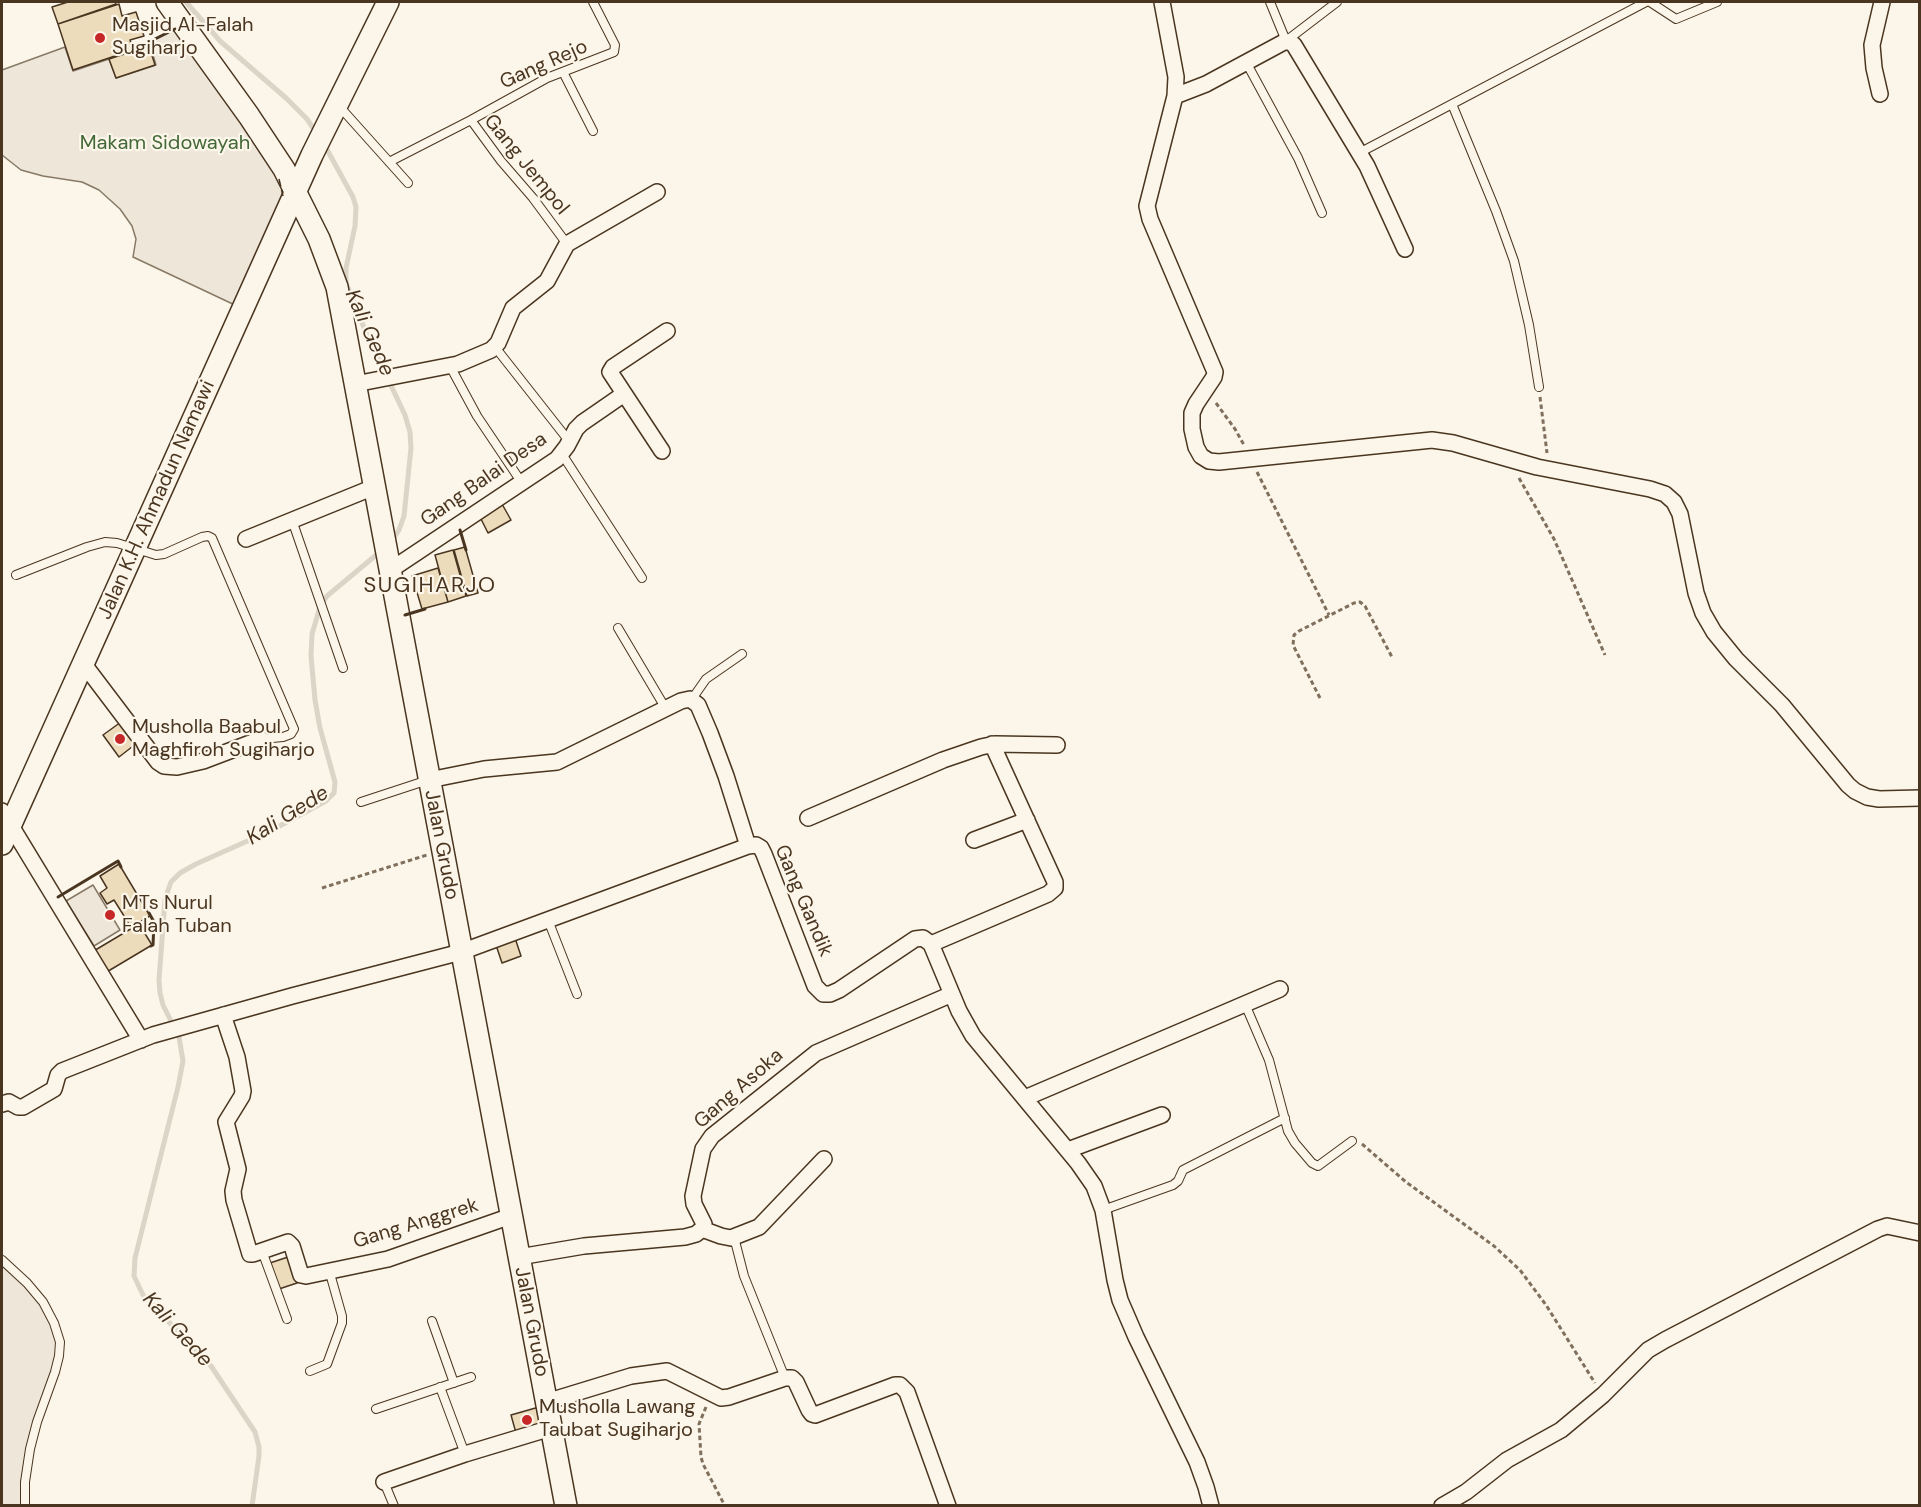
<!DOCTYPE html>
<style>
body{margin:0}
#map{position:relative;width:1921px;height:1507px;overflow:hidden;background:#fbf6e9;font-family:"DM Sans",sans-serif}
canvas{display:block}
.frame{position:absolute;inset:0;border:3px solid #4a3520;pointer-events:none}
</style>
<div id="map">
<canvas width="1921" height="1507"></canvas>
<div class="frame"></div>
</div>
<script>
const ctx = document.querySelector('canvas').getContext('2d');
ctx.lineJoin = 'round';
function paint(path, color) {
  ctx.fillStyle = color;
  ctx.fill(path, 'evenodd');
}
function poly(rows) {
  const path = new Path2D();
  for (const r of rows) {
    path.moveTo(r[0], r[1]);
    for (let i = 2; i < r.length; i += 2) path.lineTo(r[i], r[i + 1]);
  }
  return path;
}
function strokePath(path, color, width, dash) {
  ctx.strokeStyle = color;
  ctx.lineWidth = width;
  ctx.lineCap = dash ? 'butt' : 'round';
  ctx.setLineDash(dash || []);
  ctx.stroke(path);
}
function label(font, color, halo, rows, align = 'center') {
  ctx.font = font + ' "DM Sans",sans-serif';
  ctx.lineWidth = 4.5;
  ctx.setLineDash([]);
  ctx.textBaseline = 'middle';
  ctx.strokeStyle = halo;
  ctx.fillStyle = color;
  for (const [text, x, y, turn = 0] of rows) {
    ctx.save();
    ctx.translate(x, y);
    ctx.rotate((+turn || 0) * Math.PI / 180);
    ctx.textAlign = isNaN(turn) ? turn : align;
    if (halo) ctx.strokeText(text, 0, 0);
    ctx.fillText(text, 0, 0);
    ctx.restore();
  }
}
const green = poly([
 [175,29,254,138,280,183,283,191,283,197,237,306,133,257,136,239,132,226,120,209,99,190,82,182,43,176,21,170,2,155,2,70,65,47,73,71,109,59,116,78,156,65,149,42,175,29],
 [93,885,120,930,94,946,66,901,93,885],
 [2,1260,38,1295,60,1342,37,1422,25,1505,2,1505,2,1260]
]);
paint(green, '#ede6d9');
strokePath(green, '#887966', 1.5);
strokePath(poly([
 [186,2,220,41,286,98,307,119,317,134],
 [324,144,353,197,356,207,355,226,346,268,346,283,367,335,405,415,410,432,411,448,404,516,399,530,390,543],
 [252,1506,259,1456,259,1447,255,1432,211,1366,143,1295,134,1276,135,1258,178,1087,183,1061,179,1037,163,1005,160,993,159,980,165,899,171,882,180,873,196,864,272,830,326,801,334,793,335,782,320,728,315,700,311,656,312,634,320,607,327,596,381,551]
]), '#dcd4c6', 5);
const building = poly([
 [68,2,115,2,116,4,58,24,52,7,68,2],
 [119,4,122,16,136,12,144,36,130,40,133,50,73,70,58,24,119,4],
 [149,46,155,65,116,78,109,59,149,46],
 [502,504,511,520,488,533,479,515,502,504],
 [465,547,478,593,467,596,454,550,465,547],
 [453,550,466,596,448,602,435,555,453,550],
 [438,568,448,602,422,609,412,576,438,568],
 [121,722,137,743,119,757,103,735,121,722],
 [119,864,150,916,131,927,114,900,107,904,100,893,107,888,100,876,119,864],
 [139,924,152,945,105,973,92,952,139,924],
 [515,938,521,956,502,963,496,945,515,938],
 [288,1257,297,1283,279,1289,270,1263,288,1257],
 [539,1407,544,1425,516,1433,511,1415,539,1407]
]);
paint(building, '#ecdcbc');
strokePath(building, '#4a3520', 1.5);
const lane = poly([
 [1270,2,1286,41,1337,2],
 [1650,2,1676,19,1717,2],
 [1246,62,1298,158,1322,213],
 [563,72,593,131],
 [1452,104,1496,211,1514,261,1529,325,1539,387],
 [339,106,408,183],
 [471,120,547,78,614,52,615,45,593,2],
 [1359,153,1646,2],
 [389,162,471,120,501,161,533,198,567,244],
 [495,347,569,441],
 [450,366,477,416,522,483],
 [562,454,642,578],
 [292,520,343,668],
 [16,575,87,547,105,542,117,543,156,555,164,554,202,537,208,536,212,538,294,729,291,734,283,737,261,739],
 [618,628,666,709],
 [692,699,706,679,742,654],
 [361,802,428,780],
 [548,920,577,994],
 [1245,1004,1269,1060,1288,1131,1295,1143,1312,1163,1318,1166,1352,1141],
 [1103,1210,1173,1185,1178,1181,1183,1170,1285,1118],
 [734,1237,744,1276,785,1378],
 [262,1251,287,1319],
 [2,1260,27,1283,43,1302,54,1323,60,1342,59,1356,55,1372,37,1422,30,1449,25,1482,25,1506],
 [432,1321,454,1383],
 [310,1371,327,1364,342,1323,342,1316,329,1270],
 [440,1387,465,1454],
 [376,1409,471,1377],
 [384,1482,394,1506]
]);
const street = poly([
 [1162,2,1176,77,1175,96,1206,84,1284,42,1290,42,1294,45,1367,166,1405,249],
 [1880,94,1874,68,1872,45,1882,2],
 [1175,96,1147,206,1150,219,1215,372,1214,377,1196,404,1192,413,1192,429,1196,447,1201,456,1209,461,1219,462,1432,440,1453,443,1537,467,1650,489,1665,494,1674,502,1680,514,1696,593,1703,613,1714,632,1736,659,1782,705,1848,785,1855,791,1867,797,1879,799,1920,798],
 [355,384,458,364,491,350,498,343,513,308,547,281,567,244,657,192],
 [662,451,610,372,613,367,667,331],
 [246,539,374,487],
 [389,571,557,459,567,446,576,429,582,423,624,394],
 [83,663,158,762,164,766,177,767,203,761,261,739],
 [429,780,484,769,557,762,681,701,690,699,698,705,710,733,726,776,748,846],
 [2,811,141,1040],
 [808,818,943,760,981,747,995,744,1057,745],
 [974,840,1027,820],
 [931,944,1048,894,1055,888,1055,882,992,744],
 [223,1015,237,1057,243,1091,242,1096,226,1122,238,1169,233,1191,234,1200,250,1254,253,1254,288,1242,292,1246,301,1275,306,1276,388,1259,511,1216],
 [1025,1098,1280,989],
 [2,1104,9,1102,18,1107,23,1107,54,1089,58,1075,62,1071,153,1035,292,996,461,952,748,846,756,845,761,848,764,854,815,986,823,994,830,994,839,990,915,939,923,938,931,944,959,1011,973,1036,1078,1163,1094,1186,1103,1210,1115,1280,1120,1300,1136,1337,1197,1462,1206,1487,1211,1506],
 [1068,1150,1162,1115],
 [702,1229,721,1236,731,1238,759,1227,824,1159],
 [519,1257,584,1246,685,1237,696,1234,702,1229,704,1224,694,1204,693,1196,703,1149,712,1136,816,1053,952,994],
 [546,1402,631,1376,667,1371,721,1398,729,1397,785,1378,792,1378,796,1382,809,1410,812,1414,815,1415,895,1385,900,1385,907,1392,948,1506],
 [384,1482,465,1454,551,1428],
 [1442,1506,1466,1492,1507,1460,1561,1430,1603,1395,1648,1350,1665,1340,1878,1229,1887,1226,1920,1233]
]);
const secondary = poly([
 [167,2,249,116,284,169,319,239,337,287,566,1506],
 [2,844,312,155,388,2]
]);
strokePath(lane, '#4a3520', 10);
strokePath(street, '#4a3520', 18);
strokePath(secondary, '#4a3520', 24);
strokePath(poly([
 [1540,397,1547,453],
 [1216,403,1235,429,1244,445],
 [1257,472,1329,615],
 [1519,478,1554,539,1605,655],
 [1320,698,1293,645,1294,635,1299,631,1354,603,1360,602,1365,606,1393,659],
 [322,888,427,855],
 [1362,1144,1406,1182,1494,1246,1520,1270,1546,1305,1595,1383],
 [706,1407,699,1424,701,1457,703,1464,725,1506]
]), '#7f6f5c', 3, [4.5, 3]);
strokePath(lane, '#fbf6e9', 8);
strokePath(street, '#fbf6e9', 15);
strokePath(secondary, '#fbf6e9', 21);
strokePath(poly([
 [279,179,283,196]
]), '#4a3520', 1.5, [8, 3]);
strokePath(poly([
 [151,48,149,42,175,29],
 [460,530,466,550],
 [405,615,425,609],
 [58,897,118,861,121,867],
 [149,913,154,922,153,945,151,946]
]), '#4a3520', 3);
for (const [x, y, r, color] of [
 [100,38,6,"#c62828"],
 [120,739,6,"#c62828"],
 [110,915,6,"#c62828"],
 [527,1420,6,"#c62828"]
]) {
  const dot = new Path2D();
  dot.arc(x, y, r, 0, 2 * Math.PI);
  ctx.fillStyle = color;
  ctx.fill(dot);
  strokePath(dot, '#fbf6e9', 2);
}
label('20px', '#4a3520', '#fbf6e9', [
 ["Masjid Al-Falah",112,26],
 ["Sugiharjo",112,49],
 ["Musholla Baabul",132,728],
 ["Maghfiroh Sugiharjo",132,751],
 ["MTs Nurul",122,904],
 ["Falah Tuban",122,927],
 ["Musholla Lawang",539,1408],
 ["Taubat Sugiharjo",539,1431]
], 'left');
label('20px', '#4a3520', '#fbf6e9', [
 ["Gang Rejo",544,65,-24],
 ["Gang Jempol",526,165,51],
 ["Gang Balai Desa",484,480,-35],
 ["Jalan K.H. Ahmadun Namawi",157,500,-66],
 ["Jalan Grudo",441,845,79],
 ["Gang Gandik",803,901,67],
 ["Gang Asoka",739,1089,-41],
 ["Gang Anggrek",416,1224,-17],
 ["Jalan Grudo",531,1322,79]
]);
label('20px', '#436837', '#fbf6e9', [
 ["Makam Sidowayah",165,144]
]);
label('italic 21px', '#4a3520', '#fbf6e9', [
 ["Kali Gede",369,333,66],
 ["Kali Gede",288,816,-32],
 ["Kali Gede",177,1330,48]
]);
ctx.letterSpacing = '1.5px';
label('22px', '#4a3520', '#fbf6e9', [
 ["SUGIHARJO",430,586]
]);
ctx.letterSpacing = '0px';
</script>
